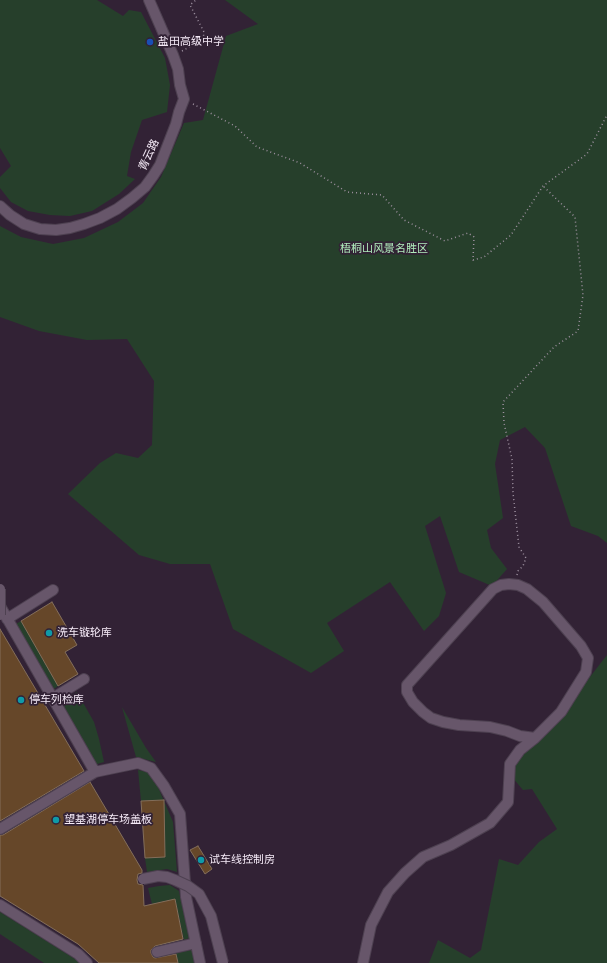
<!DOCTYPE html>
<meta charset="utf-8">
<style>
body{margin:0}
canvas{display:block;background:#322235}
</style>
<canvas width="607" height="963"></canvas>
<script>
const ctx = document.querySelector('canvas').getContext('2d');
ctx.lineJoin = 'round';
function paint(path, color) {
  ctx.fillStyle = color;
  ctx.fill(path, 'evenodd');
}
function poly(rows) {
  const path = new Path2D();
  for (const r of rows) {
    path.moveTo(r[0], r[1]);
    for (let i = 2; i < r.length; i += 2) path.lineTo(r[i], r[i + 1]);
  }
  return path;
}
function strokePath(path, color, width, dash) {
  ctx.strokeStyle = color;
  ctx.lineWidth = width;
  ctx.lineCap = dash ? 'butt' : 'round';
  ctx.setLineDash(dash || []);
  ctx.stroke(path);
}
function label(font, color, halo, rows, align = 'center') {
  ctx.font = font + ' Figtree,"Noto Sans SC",sans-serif';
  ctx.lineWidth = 3.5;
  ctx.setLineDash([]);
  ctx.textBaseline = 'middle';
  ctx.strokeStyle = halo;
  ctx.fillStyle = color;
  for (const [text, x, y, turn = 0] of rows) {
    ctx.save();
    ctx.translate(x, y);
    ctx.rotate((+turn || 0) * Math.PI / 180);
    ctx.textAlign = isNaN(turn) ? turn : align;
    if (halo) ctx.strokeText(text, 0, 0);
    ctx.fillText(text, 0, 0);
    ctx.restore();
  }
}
paint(poly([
 [0,0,97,0,123,16,129,10,141,12,165,58,170,85,167,112,142,120,131,152,127,176,135,179,119,194,92,211,70,216,50,215,28,211,11,202,0,188,0,177,11,166,0,148],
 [225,0,607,0,607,543,598,536,571,526,545,448,525,427,500,440,495,464,503,518,487,530,491,548,507,569,492,586,459,572,440,516,425,526,446,593,439,616,424,631,390,582,327,623,344,651,311,673,233,629,210,564,170,564,139,555,68,494,100,463,116,453,138,458,152,445,154,381,127,339,87,340,39,331,0,317,0,226,21,237,53,244,84,238,118,222,143,203,161,177,184,123,203,120,226,36,258,24],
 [21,621,58,686,54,689,16,624],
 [607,655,607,963,429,963,438,940,470,958,481,950,499,859,518,865,539,842,557,829,532,789,523,790,512,777,516,751,544,736],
 [77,692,94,722,99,739,104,762,97,764,61,701],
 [122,707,146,748,156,762,136,757],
 [138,770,147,772,158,787,173,822,177,872,167,869,147,872,145,858,165,857,164,800,141,801],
 [170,885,179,891,189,938,184,940,175,899,152,904,148,888,159,886],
 [0,912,72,957,80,963,44,963,0,934],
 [192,950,194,963,178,963,176,953]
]), '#263f2b');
const building = poly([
 [52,602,77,645,65,652,78,674,58,686,21,621,52,602],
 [0,629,84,771,0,821,0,629],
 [90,782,142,870,142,873,138,874,137,880,138,884,143,885,144,906,175,899,183,939,155,946,151,950,151,953,153,957,155,958,176,954,178,963,99,963,78,944,0,896,0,835,3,835,90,782],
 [164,800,165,857,145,858,141,801,164,800],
 [198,846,212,869,205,874,190,850,198,846]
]);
paint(building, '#664729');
strokePath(building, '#836e5a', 1);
const minor = poly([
 [0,206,10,215,24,224,40,229,56,230,70,228,84,224,100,218,117,209,132,198,145,187,153,176,160,165,176,124,179,112,184,99,180,85,178,69,173,55,149,0],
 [0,606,95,772,0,829],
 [7,619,53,590],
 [53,698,84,679],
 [95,772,138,763,151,768,164,786,180,814,186,897,200,963],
 [0,905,78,954,87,963],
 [157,952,196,943],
 [363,963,371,925,388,892,405,873,423,857,451,845,490,823,508,802,510,764,520,750,535,738,561,712,586,672,588,658,581,646,543,602,527,589,518,585,509,584,501,585,493,589,407,685,407,692,413,702,423,712,431,718,443,722,459,725,490,727,507,731,520,736,535,738]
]);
strokePath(minor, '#4e4151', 12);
strokePath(poly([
 [182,51,203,40,204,32,190,5,196,0],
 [193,104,235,126,257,147,300,163,347,192,382,195,404,220,445,241,468,233,474,237,473,260,484,257,511,235,543,186,587,154,607,115],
 [517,575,518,571,523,566,526,558,519,547,513,493,512,459,504,423,503,402,554,347,578,331,583,295,575,217,543,186]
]), '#9d909f', 1.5, [1, 3]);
strokePath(minor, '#67566a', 10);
const minorBridge = poly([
 [0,589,0,615],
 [143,879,158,876,167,877,175,880,188,886,199,894,211,916,223,963]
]);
strokePath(minorBridge, '#4e4151', 12, []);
strokePath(minorBridge, '#67566a', 10);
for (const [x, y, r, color] of [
 [150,42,4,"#1a4fb4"],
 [49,633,4,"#0f9aa8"],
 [21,700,4,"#0f9aa8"],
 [56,820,4,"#0f9aa8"],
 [201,860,4,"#0f9aa8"]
]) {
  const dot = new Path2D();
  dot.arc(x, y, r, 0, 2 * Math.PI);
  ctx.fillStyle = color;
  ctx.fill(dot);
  strokePath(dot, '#322235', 1.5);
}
label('11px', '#f5eaf7', '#322235', [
 ["盐田高级中学",158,42],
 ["洗车镟轮库",57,633],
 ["停车列检库",29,700],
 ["望基湖停车场盖板",64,820],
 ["试车线控制房",209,860]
], 'left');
label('11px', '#f5eaf7', '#322235', [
 ["青云路",149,155,-65]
]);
label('11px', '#b0ecbb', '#322235', [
 ["梧桐山风景名胜区",384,249]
]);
</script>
